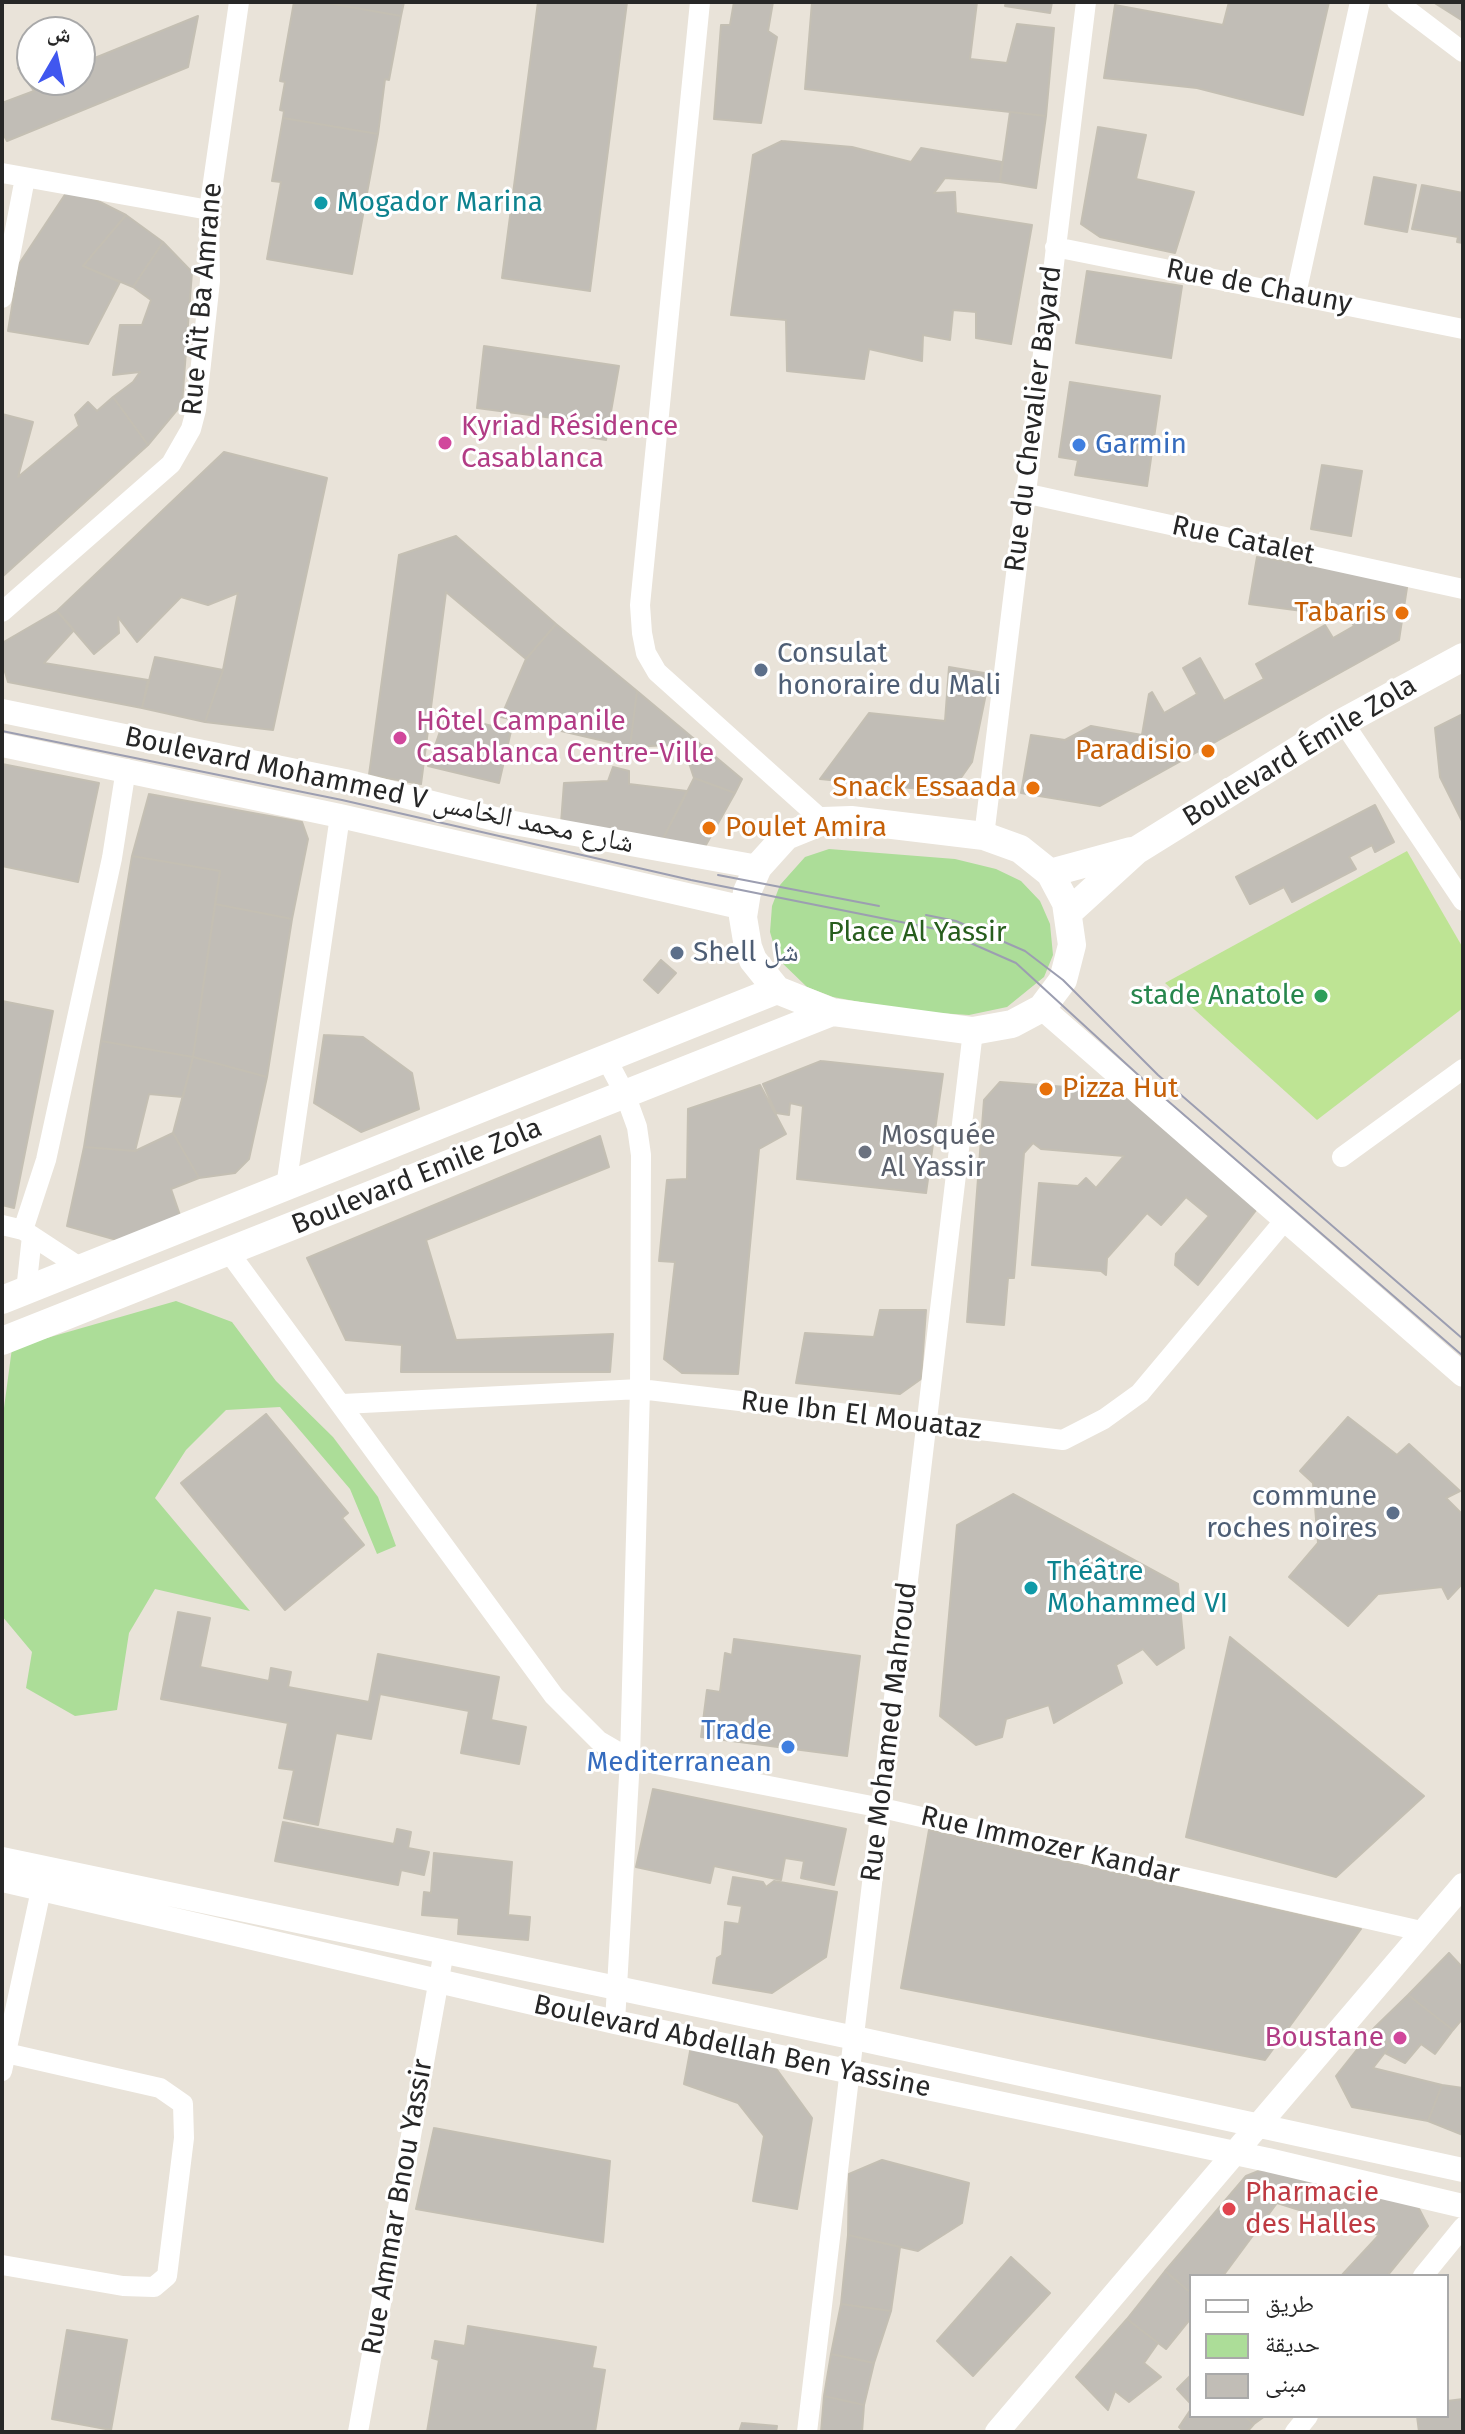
<!DOCTYPE html>
<meta charset="utf-8">
<style>
body{margin:0}
#map{position:relative;width:1465px;height:2434px;overflow:hidden;background:#e9e3d9;font-family:"Fira Sans","Noto Naskh Arabic",sans-serif}
canvas{display:block}
.frame{position:absolute;inset:0;border:4px solid #272727;pointer-events:none}
.legend{position:absolute;left:1189px;top:2274px;width:260px;height:144px;box-sizing:border-box;background:#fff;border:2px solid #a9a9a9;margin:0;padding:10px 14px;list-style:none;font-size:24px;color:#272727}
.legend li{display:flex;align-items:center;gap:16px;height:40px}
.legend b{width:40px;border:2px solid #a9a9a9}
.north{position:absolute;left:16px;top:16px;width:80px;height:80px;box-sizing:border-box;background:#fff;border:2px solid #a9a9a9;border-radius:50%;rotate:9deg;font-size:22px;font-weight:700;line-height:32px;text-align:center;color:#272727}
.north::after{content:'';display:block;margin:auto;width:28px;height:36px;background:#4057ef;clip-path:polygon(50% 0,100% 100%,50% 72%,0 100%)}
</style>
<div id="map">
<canvas width="1465" height="2434"></canvas>
<div class="frame"></div>
<ul class="legend">
<li><b style="height:10px;background:#fff"></b>طريق</li>
<li><b style="height:22px;background:#acdd98"></b>حديقة</li>
<li><b style="height:22px;background:#c1bdb6"></b>مبنى</li>
</ul>
<div class="north">ش</div>
</div>
<script>
const ctx = document.querySelector('canvas').getContext('2d');
ctx.lineJoin = 'round';
function paint(path, color) {
  ctx.fillStyle = color;
  ctx.fill(path, 'evenodd');
}
function poly(rows) {
  const path = new Path2D();
  for (const r of rows) {
    path.moveTo(r[0], r[1]);
    for (let i = 2; i < r.length; i += 2) path.lineTo(r[i], r[i + 1]);
  }
  return path;
}
function strokePath(path, color, width, dash) {
  ctx.strokeStyle = color;
  ctx.lineWidth = width;
  ctx.lineCap = dash ? 'butt' : 'round';
  ctx.setLineDash(dash || []);
  ctx.stroke(path);
}
function label(font, color, halo, rows, align = 'center') {
  ctx.font = font + ' "Fira Sans","Noto Naskh Arabic",sans-serif';
  ctx.lineWidth = 6;
  ctx.setLineDash([]);
  ctx.textBaseline = 'middle';
  ctx.strokeStyle = halo;
  ctx.fillStyle = color;
  for (const [text, x, y, turn = 0] of rows) {
    ctx.save();
    ctx.translate(x, y);
    ctx.rotate((+turn || 0) * Math.PI / 180);
    ctx.textAlign = isNaN(turn) ? turn : align;
    if (halo) ctx.strokeText(text, 0, 0);
    ctx.fillText(text, 0, 0);
    ctx.restore();
  }
}
paint(poly([
 [829,849,955,859,996,869,1021,881,1040,901,1050,924,1053,955,1044,977,1007,1007,969,1015,908,1011,833,997,807,987,778,959,770,932,772,906,780,885,805,857],
 [176,1301,232,1322,276,1381,333,1437,378,1497,396,1546,377,1554,350,1489,280,1407,226,1410,186,1450,155,1498,250,1611,155,1589,129,1633,117,1710,75,1716,26,1688,32,1652,2,1616,2,1423,12,1348]
]), '#acdd98');
paint(poly([
 [1407,851,1463,948,1463,1008,1317,1120,1165,983]
]), '#bee494');
const building = poly([
 [294,2,322,2,401,16,389,80,385,79,378,134,283,118,284,111,280,110,285,82,280,81,294,2],
 [322,2,404,2,401,16,322,2],
 [538,2,627,2,590,291,502,278,538,2],
 [734,2,773,2,768,31,777,37,761,123,714,119,721,25,730,25,734,2],
 [812,2,977,2,970,59,1007,63,1017,24,1054,28,1046,116,805,89,812,2],
 [1006,2,1052,2,1050,13,1005,6,1006,2],
 [1229,2,1329,2,1303,115,1197,88,1104,78,1115,5,1223,25,1229,2],
 [1433,2,1463,2,1463,21,1433,2],
 [198,16,188,67,7,141,2,132,2,103,34,91,18,68,32,61,32,80,80,80,80,64,198,16],
 [1010,112,1046,116,1036,188,1000,182,1010,112],
 [283,118,378,134,352,274,267,259,281,182,272,181,283,118],
 [1098,127,1146,135,1136,179,1194,192,1175,253,1100,237,1081,224,1098,127],
 [782,141,852,147,911,162,921,148,1002,162,1000,182,945,178,934,193,955,192,956,213,1032,225,1011,344,976,338,976,312,953,310,950,340,923,335,922,361,869,349,864,379,787,371,786,320,731,315,753,155,782,141],
 [1374,177,1416,185,1407,232,1365,224,1374,177],
 [1422,185,1463,193,1463,243,1457,242,1458,237,1412,229,1422,185],
 [70,187,126,215,83,266,120,282,88,344,8,331,19,264,70,187],
 [126,215,163,242,133,287,83,266,126,215],
 [163,242,192,272,182,404,148,445,113,397,133,382,140,372,113,375,120,325,142,325,151,300,133,287,163,242],
 [1087,271,1182,286,1171,358,1076,343,1087,271],
 [484,346,619,366,606,440,588,437,591,423,477,408,484,346],
 [1070,382,1160,396,1147,486,1075,475,1078,460,1059,457,1070,382],
 [113,397,148,445,2,577,2,414,33,422,18,477,79,426,75,415,88,402,97,411,113,397],
 [224,452,327,478,273,730,205,722,223,670,238,593,208,605,181,597,137,642,118,617,119,633,94,654,57,611,224,452],
 [1322,465,1362,471,1351,536,1311,529,1322,465],
 [456,536,556,624,526,659,446,592,421,784,369,775,399,555,456,536],
 [1257,557,1408,581,1399,640,1100,806,1021,793,1031,735,1065,740,1091,726,1142,735,1149,694,1152,692,1164,713,1197,694,1183,668,1200,658,1224,701,1264,679,1256,664,1325,625,1333,638,1354,626,1342,605,1335,604,1333,615,1249,604,1257,557],
 [57,611,74,630,44,663,148,680,142,708,8,682,2,662,2,643,57,611],
 [556,624,637,691,630,747,501,717,526,659,556,624],
 [155,657,223,670,205,722,142,708,155,657],
 [949,667,990,674,972,762,951,792,820,779,869,713,945,721,949,667],
 [637,691,742,779,735,793,694,778,688,760,670,745,630,747,637,691],
 [446,714,511,731,499,783,428,766,446,714],
 [1463,714,1463,823,1440,777,1435,728,1463,714],
 [2,764,99,783,78,882,2,866,2,764],
 [613,767,629,771,629,784,687,791,661,843,561,823,564,783,608,781,613,767],
 [694,778,735,793,702,852,661,843,694,778],
 [149,794,302,822,308,839,292,919,215,904,220,871,132,856,149,794],
 [1375,805,1394,842,1375,852,1372,845,1349,857,1356,869,1292,902,1284,887,1250,904,1236,877,1375,805],
 [132,856,220,871,193,1057,101,1041,132,856],
 [215,904,292,919,267,1077,193,1057,215,904],
 [661,960,676,973,658,993,644,980,661,960],
 [2,1001,53,1011,14,1208,2,1205,2,1001],
 [324,1035,363,1037,412,1073,419,1109,361,1132,314,1103,324,1035],
 [101,1041,193,1057,183,1097,149,1094,135,1151,84,1147,101,1041],
 [193,1057,267,1077,249,1159,235,1173,199,1178,173,1133,193,1057],
 [821,1061,943,1074,926,1193,797,1179,803,1106,790,1103,789,1115,776,1113,763,1084,821,1061],
 [1000,1082,1120,1091,1257,1209,1198,1285,1175,1265,1176,1254,1209,1216,1186,1197,1161,1225,1147,1213,1107,1258,1106,1275,1101,1271,1032,1265,1039,1183,1078,1186,1086,1178,1096,1188,1124,1156,1041,1149,1033,1143,1024,1153,1014,1278,1008,1278,1004,1325,967,1322,984,1100,1000,1082],
 [760,1085,786,1134,759,1149,738,1374,682,1373,664,1359,675,1262,659,1261,667,1180,687,1179,688,1109,760,1085],
 [173,1133,199,1178,171,1189,182,1221,124,1242,67,1226,84,1147,135,1151,173,1133],
 [600,1136,609,1167,426,1240,456,1340,613,1334,610,1372,401,1372,402,1345,346,1340,307,1258,600,1136],
 [880,1310,926,1310,921,1379,900,1394,796,1383,805,1333,874,1337,880,1310],
 [266,1414,348,1513,342,1518,364,1545,285,1610,181,1483,266,1414],
 [1348,1417,1397,1455,1409,1444,1460,1491,1446,1498,1463,1515,1463,1583,1448,1599,1442,1587,1378,1594,1348,1626,1289,1577,1318,1543,1313,1483,1300,1471,1348,1417],
 [1013,1494,1178,1584,1184,1648,1157,1665,1143,1649,1116,1665,1122,1683,1054,1723,1049,1705,1006,1719,1002,1737,976,1745,940,1716,957,1525,1013,1494],
 [178,1612,210,1618,200,1667,269,1681,271,1668,291,1672,288,1687,369,1702,378,1654,499,1677,491,1720,526,1727,519,1764,461,1753,469,1711,380,1694,371,1739,336,1733,318,1825,284,1818,294,1770,279,1768,288,1723,161,1699,178,1612],
 [1230,1637,1424,1796,1336,1877,1186,1837,1230,1637],
 [734,1639,860,1656,847,1756,701,1737,707,1690,720,1692,725,1653,732,1655,734,1639],
 [653,1789,846,1829,834,1885,801,1878,804,1861,785,1858,781,1880,714,1866,710,1883,636,1867,653,1789],
 [283,1822,394,1844,397,1829,411,1832,408,1848,429,1852,424,1875,401,1870,398,1885,275,1861,283,1822],
 [929,1830,1361,1929,1265,2060,901,1988,929,1830],
 [434,1853,512,1862,508,1915,530,1917,528,1940,458,1934,459,1918,422,1915,424,1892,431,1893,434,1853],
 [733,1877,763,1882,766,1887,774,1881,837,1892,826,1957,772,1993,713,1983,717,1958,722,1955,725,1922,739,1924,742,1906,728,1904,733,1877],
 [1449,1953,1463,1968,1463,2018,1453,2030,1408,1995,1449,1953],
 [1408,1995,1453,2030,1435,2054,1421,2044,1405,2063,1385,2053,1390,2046,1374,2028,1408,1995],
 [1374,2028,1390,2046,1373,2068,1442,2085,1428,2121,1352,2107,1336,2076,1374,2028],
 [691,2046,775,2067,812,2118,797,2209,753,2201,764,2136,738,2103,684,2084,691,2046],
 [1442,2085,1463,2088,1463,2135,1428,2121,1442,2085],
 [434,2128,610,2161,603,2242,416,2209,434,2128],
 [882,2160,969,2183,962,2223,918,2251,848,2235,849,2174,882,2160],
 [1276,2164,1416,2203,1428,2226,1387,2276,1341,2276,1379,2235,1277,2203,1223,2276,1191,2276,1191,2293,1165,2271,1246,2176,1276,2164],
 [848,2235,900,2247,891,2311,841,2304,848,2235],
 [1011,2257,1050,2293,973,2376,937,2341,1011,2257],
 [1165,2271,1191,2293,1191,2318,1166,2349,1127,2319,1165,2271],
 [841,2304,891,2311,874,2363,831,2354,841,2304],
 [1127,2319,1158,2343,1144,2363,1161,2377,1129,2402,1115,2391,1108,2410,1076,2377,1127,2319],
 [468,2326,596,2347,592,2368,605,2370,595,2432,427,2432,439,2360,432,2358,435,2341,465,2346,468,2326],
 [67,2330,127,2340,111,2430,52,2419,67,2330],
 [831,2354,874,2363,864,2405,824,2396,831,2354],
 [1191,2375,1191,2404,1177,2389,1191,2375],
 [824,2396,864,2405,862,2432,821,2432,824,2396],
 [1463,2399,1463,2432,1419,2432,1417,2416,1447,2416,1447,2401,1463,2399],
 [1191,2409,1191,2416,1244,2416,1254,2424,1247,2432,1184,2432,1179,2427,1191,2409],
 [1244,2416,1265,2416,1254,2424,1244,2416],
 [742,2423,777,2426,776,2432,739,2432,742,2423]
]);
paint(building, '#c1bdb6');
strokePath(building, '#c4bfb3', 2);
strokePath(poly([
 [700,2,640,605,642,633,646,653,657,672,823,821],
 [1397,2,1463,52],
 [2,173,209,210],
 [1055,247,1463,329],
 [1296,294,1360,2],
 [2,298,25,178],
 [1024,493,1463,589],
 [2,612,171,464,191,429,196,410,210,281,209,210,239,2],
 [1343,722,1463,901],
 [984,836,1086,2],
 [607,1060,625,1094,637,1127,641,1155,640,1389,630,1759,615,2022],
 [1342,1157,1463,1069],
 [286,1187,340,816],
 [2,1225,23,1230,81,1268],
 [23,1230,46,1160,112,858,126,769],
 [228,1251,554,1696,599,1741,630,1759,882,1808,1421,1931],
 [26,1291,32,1236],
 [343,1404,640,1389,1063,1440,1104,1419,1140,1393,1285,1220],
 [2,2071,41,1890],
 [2,2265,123,2286,154,2287,167,2276,184,2138,183,2104,160,2088,6,2053],
 [1423,2276,1463,2227],
 [358,2432,444,1951],
 [807,2432,973,1031],
 [1295,2432,1308,2416]
]), '#fff', 20);
strokePath(poly([
 [2,711,345,781,503,821,758,867],
 [2,745,340,816,744,908],
 [1042,1008,1463,1375],
 [2,1859,855,2038,1463,2170],
 [2,1880,615,2022,1268,2160,1463,2206],
 [997,2432,1463,1885]
]), '#fff', 24);
strokePath(poly([
 [851,820,984,836,1020,849,1050,873,1066,903,1072,945,1063,980,1042,1008,1012,1024,973,1031,832,1012,777,990,753,960,748,947,743,917,747,892,758,867,786,836,823,821,851,820],
 [1050,873,1131,851],
 [1069,912,1137,850,1343,722,1463,657],
 [2,1300,777,990],
 [2,1341,832,1012]
]), '#fff', 28);
strokePath(poly([
 [2,731,342,800,691,880,941,930,1016,963,1146,1082,1463,1356],
 [718,875,879,906],
 [926,915,956,921,1025,951,1063,980,1158,1075,1463,1339]
]), '#9c9eb1', 2);
for (const [x, y, r, color] of [
 [321,203,8,"#0f9aa8"],
 [445,443,8,"#d1479c"],
 [1079,445,8,"#3f7fe0"],
 [1402,613,8,"#e8710a"],
 [761,670,8,"#5c6f8a"],
 [400,738,8,"#d1479c"],
 [1208,751,8,"#e8710a"],
 [1033,788,8,"#e8710a"],
 [709,828,8,"#e8710a"],
 [677,953,8,"#5c6f8a"],
 [1321,996,8,"#2e9e5b"],
 [1046,1089,8,"#e8710a"],
 [865,1152,8,"#6b7280"],
 [1393,1513,8,"#5c6f8a"],
 [1031,1588,8,"#0f9aa8"],
 [788,1747,8,"#3f7fe0"],
 [1400,2038,8,"#d1479c"],
 [1229,2209,8,"#e0444e"]
]) {
  const dot = new Path2D();
  dot.arc(x, y, r, 0, 2 * Math.PI);
  ctx.fillStyle = color;
  ctx.fill(dot);
  strokePath(dot, '#fff', 3);
}
label('28px', '#0d838f', '#fff', [
 ["Mogador Marina",337,203],
 ["Théâtre",1047,1572],
 ["Mohammed VI",1047,1604]
], 'left');
label('28px', '#272727', '#fff', [
 ["Rue de Chauny",1259,287,11],
 ["Rue Aït Ba Amrane",203,299,-85],
 ["Rue du Chevalier Bayard",1034,419,-83],
 ["Rue Catalet",1243,541,12],
 ["Boulevard Émile Zola",1300,752,-31],
 ["Boulevard Mohammed V شارع محمد الخامس",379,791,12],
 ["Boulevard Emile Zola",417,1177,-22],
 ["Rue Ibn El Mouataz",861,1416,7],
 ["Rue Mohamed Mahroud",890,1732,-83],
 ["Rue Immozer Kandar",1050,1846,13],
 ["Boulevard Abdellah Ben Yassine",732,2047,12],
 ["Rue Ammar Bnou Yassir",398,2207,-80]
]);
label('28px', '#b23c85', '#fff', [
 ["Kyriad Résidence",461,427],
 ["Casablanca",461,459],
 ["Hôtel Campanile",416,722],
 ["Casablanca Centre-Ville",416,754],
 ["Boustane",1384,2038,"right"]
], 'left');
label('28px', '#366cbe', '#fff', [
 ["Garmin",1095,445],
 ["Trade",772,1731,"right"],
 ["Mediterranean",772,1763,"right"]
], 'left');
label('28px', '#c56008', '#fff', [
 ["Tabaris",1386,613],
 ["Paradisio",1192,751],
 ["Snack Essaada",1017,788],
 ["Poulet Amira",725,828,"left"],
 ["Pizza Hut",1062,1089,"left"]
], 'right');
label('28px', '#4e5e75', '#fff', [
 ["Consulat",777,654],
 ["honoraire du Mali",777,686],
 ["Shell شل",693,953],
 ["commune",1377,1497,"right"],
 ["roches noires",1377,1529,"right"]
], 'left');
label('28px', '#275e1d', '#fff', [
 ["Place Al Yassir",917,933]
]);
label('28px', '#27864d', '#fff', [
 ["stade Anatole",1305,996]
], 'right');
label('28px', '#5b616d', '#fff', [
 ["Mosquée",881,1136],
 ["Al Yassir",881,1168]
], 'left');
label('28px', '#be3a42', '#fff', [
 ["Pharmacie",1245,2193],
 ["des Halles",1245,2225]
], 'left');
</script>
